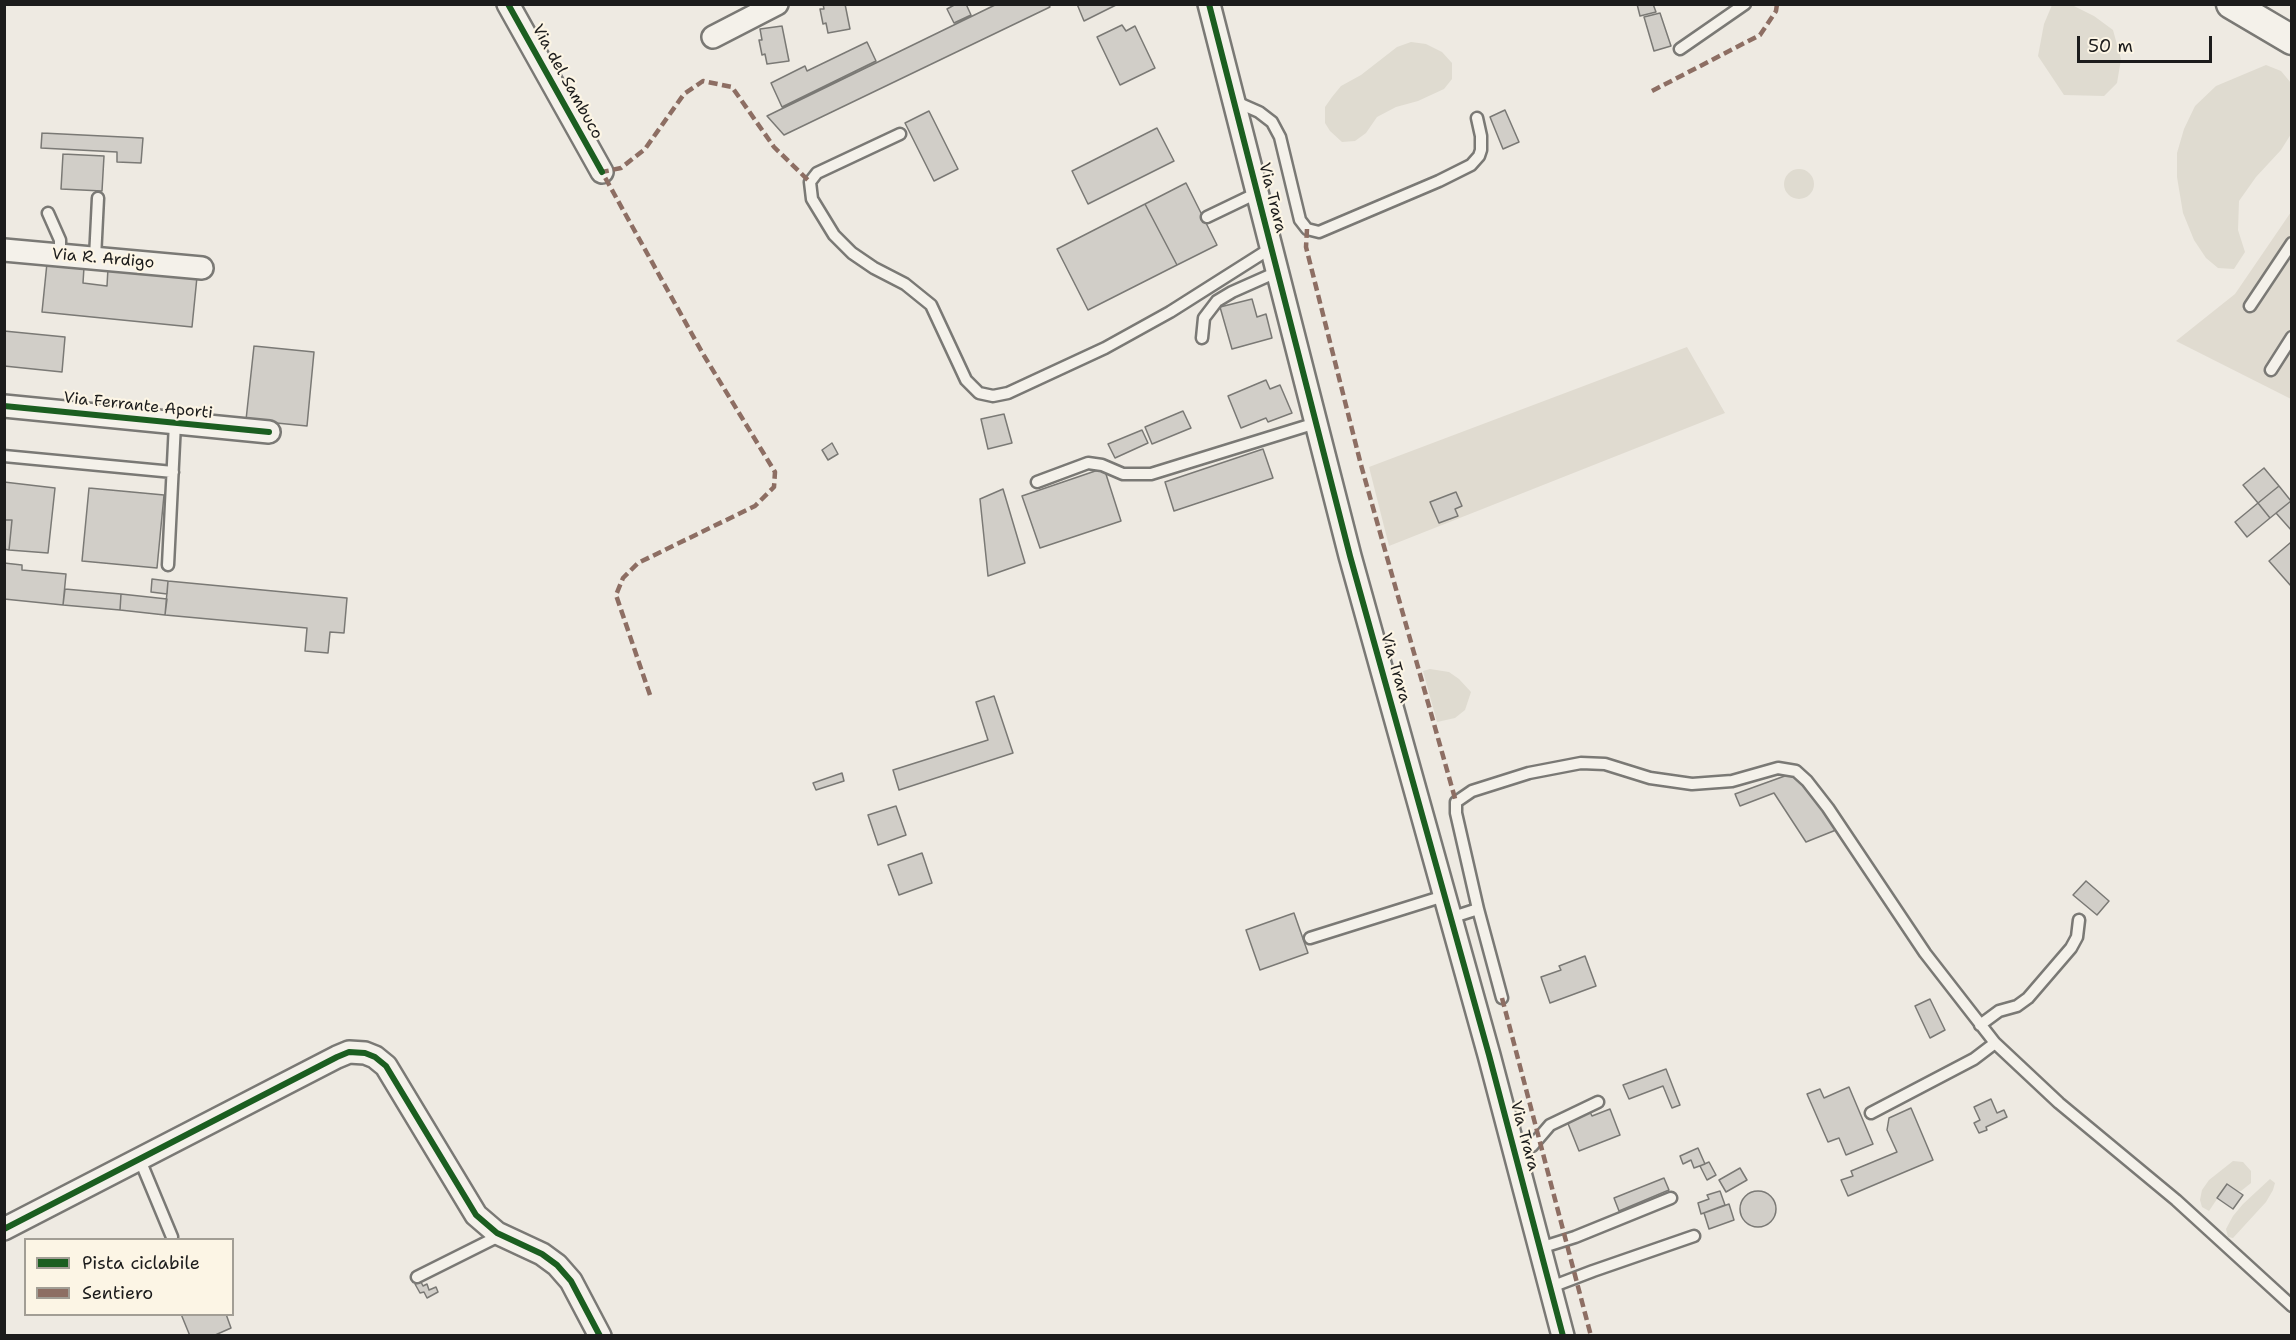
<!DOCTYPE html>
<style>
body{margin:0}
#map{position:relative;width:2296px;height:1340px;overflow:hidden;background:#eeeae2;font-family:"Shantell Sans",sans-serif}
canvas{display:block}
.frame{position:absolute;inset:0;border:6px solid #1c1c1c;pointer-events:none}
.legend{position:absolute;left:24px;top:1238px;width:210px;height:78px;box-sizing:border-box;background:#fcf5e5;border:2px solid #a29e95;margin:0;padding:8px 10px;list-style:none;font-size:18px;color:#1c1c1c}
.legend li{display:flex;align-items:center;gap:12px;height:30px}
.legend b{width:30px;border:2px solid #a29e95}
.scale{position:absolute;left:2077px;top:36px;width:135px;height:27px;box-sizing:border-box;border:3px solid #1c1c1c;border-top:0;padding-left:8px;font-size:18px;line-height:21px;white-space:nowrap;color:#1c1c1c;-webkit-text-stroke:4px #fcf5e5;paint-order:stroke}
</style>
<div id="map">
<canvas width="2296" height="1340"></canvas>
<div class="frame"></div>
<ul class="legend">
<li><b style="height:8px;background:#1b5e20"></b>Pista ciclabile</li>
<li><b style="height:8px;background:#8d6e63"></b>Sentiero</li>
</ul>
<div class="scale">50 m</div>
</div>
<script>
const ctx = document.querySelector('canvas').getContext('2d');
ctx.lineJoin = 'round';
function paint(path, color) {
  ctx.fillStyle = color;
  ctx.fill(path, 'evenodd');
}
function poly(rows) {
  const path = new Path2D();
  for (const r of rows) {
    if (r.length === 3) {
      path.moveTo(r[0] + r[2], r[1]);
      path.arc(r[0], r[1], r[2], 0, 2 * Math.PI);
      continue;
    }
    path.moveTo(r[0], r[1]);
    for (let i = 2; i < r.length; i += 2) path.lineTo(r[i], r[i + 1]);
  }
  return path;
}
function strokePath(path, color, width, dash) {
  ctx.strokeStyle = color;
  ctx.lineWidth = width;
  ctx.lineCap = dash ? 'butt' : 'round';
  ctx.setLineDash(dash || []);
  ctx.stroke(path);
}
function label(font, color, halo, rows, align = 'center') {
  ctx.font = font + ' "Shantell Sans",sans-serif';
  ctx.lineWidth = 4.5;
  ctx.setLineDash([]);
  ctx.textBaseline = 'middle';
  ctx.strokeStyle = halo;
  ctx.fillStyle = color;
  for (const [text, x, y, turn = 0] of rows) {
    ctx.save();
    ctx.translate(x, y);
    ctx.rotate((+turn || 0) * Math.PI / 180);
    ctx.textAlign = isNaN(turn) ? turn : align;
    if (halo) ctx.strokeText(text, 0, 0);
    ctx.fillText(text, 0, 0);
    ctx.restore();
  }
}
paint(poly([
 [2291,212,2291,399,2176,341,2235,294],
 [1687,347,1725,413,1389,546,1369,467]
]), '#e0dbd0');
paint(poly([
 [2052,5,2074,6,2094,16,2113,30,2121,59,2117,83,2104,96,2064,95,2038,56,2044,24],
 [1411,42,1426,44,1442,52,1452,63,1452,79,1444,89,1418,101,1396,107,1377,117,1366,133,1355,141,1342,142,1330,131,1325,123,1325,107,1332,97,1341,86,1361,75,1397,47],
 [2266,65,2281,71,2291,83,2291,134,2281,150,2256,177,2239,201,2238,230,2245,252,2234,269,2218,268,2206,258,2194,240,2183,213,2177,177,2177,153,2184,129,2195,106,2216,86],
 [1799,184,15],
 [1430,669,1449,672,1459,679,1471,692,1465,710,1455,718,1437,722,1423,671],
 [2233,1161,2243,1162,2251,1171,2251,1183,2241,1191,2229,1190,2219,1196,2209,1211,2202,1207,2200,1200,2202,1190,2209,1180],
 [2270,1179,2275,1183,2273,1190,2266,1202,2233,1238,2228,1237,2226,1229,2233,1216,2243,1204]
]), '#dfdbd0');
const building = poly([
 [823,4,845,4,850,29,828,33,826,23,823,24,820,9,824,9,823,4],
 [956,4,966,4,971,15,954,23,947,9,956,4],
 [997,4,1048,4,1050,7,784,135,767,116,997,4],
 [1077,4,1118,4,1084,21,1077,4],
 [1637,4,1653,4,1656,12,1640,16,1637,4],
 [1660,13,1671,46,1654,51,1644,17,1660,13],
 [1122,25,1126,31,1135,26,1155,68,1120,85,1097,37,1122,25],
 [782,26,789,61,767,64,765,54,762,55,759,40,762,40,760,29,782,26],
 [867,42,876,61,782,107,771,83,805,66,807,71,867,42],
 [1505,110,1519,142,1503,149,1490,117,1505,110],
 [929,111,958,169,934,181,905,123,929,111],
 [1157,128,1174,161,1088,204,1072,171,1157,128],
 [42,133,143,138,141,163,117,162,117,152,41,148,42,133],
 [63,154,104,156,102,191,61,189,63,154],
 [1186,183,1217,245,1177,265,1145,204,1186,183],
 [1145,204,1177,265,1088,310,1057,249,1145,204],
 [47,263,84,267,83,283,107,286,108,268,197,277,192,327,42,312,47,263],
 [1252,299,1257,317,1266,314,1272,338,1232,349,1220,307,1252,299],
 [4,331,65,337,62,372,4,366,4,331],
 [254,346,314,352,307,426,246,420,254,346],
 [1266,380,1270,389,1280,385,1292,413,1268,422,1266,418,1241,428,1228,396,1266,380],
 [1183,411,1191,428,1152,444,1145,427,1183,411],
 [1004,414,1012,443,988,449,981,419,1004,414],
 [1142,430,1148,443,1115,458,1108,444,1142,430],
 [832,443,838,454,828,460,822,450,832,443],
 [1263,449,1273,478,1174,511,1165,482,1263,449],
 [1104,468,1121,521,1040,548,1022,496,1104,468],
 [2264,468,2279,486,2258,503,2243,485,2264,468],
 [4,482,55,488,48,553,9,550,12,520,4,520,4,482],
 [2279,486,2291,501,2270,518,2258,503,2279,486],
 [89,488,164,495,157,568,82,561,89,488],
 [1003,489,1025,563,988,576,980,499,1003,489],
 [1456,492,1462,506,1455,509,1458,516,1439,523,1430,502,1456,492],
 [2291,501,2292,501,2292,531,2276,513,2291,501],
 [2258,503,2270,518,2247,537,2235,522,2258,503],
 [4,520,12,520,9,550,4,549,4,520],
 [2290,543,2292,545,2291,586,2269,561,2290,543],
 [4,563,22,565,22,570,66,574,63,605,4,599,4,563],
 [152,579,168,581,167,594,151,592,152,579],
 [168,581,347,598,344,633,330,632,328,653,305,651,307,628,165,615,168,581],
 [65,589,121,594,120,610,63,605,65,589],
 [121,594,167,599,165,615,120,610,121,594],
 [994,696,1013,753,899,790,893,770,988,740,976,702,994,696],
 [842,773,844,781,816,790,813,783,842,773],
 [1793,773,1804,779,1836,830,1806,842,1774,793,1740,806,1735,794,1793,773],
 [896,806,906,835,878,845,868,815,896,806],
 [922,853,932,883,899,895,888,865,922,853],
 [2086,881,2109,901,2097,915,2073,895,2086,881],
 [1294,913,1308,953,1260,970,1246,930,1294,913],
 [1585,956,1596,986,1550,1003,1541,977,1561,970,1559,966,1585,956],
 [1930,999,1945,1030,1930,1038,1915,1006,1930,999],
 [1666,1069,1680,1105,1672,1108,1663,1086,1629,1099,1623,1085,1666,1069],
 [1849,1087,1873,1144,1846,1155,1839,1138,1828,1142,1807,1094,1820,1089,1824,1098,1849,1087],
 [1991,1099,1997,1113,2004,1110,2007,1117,1986,1127,1987,1130,1979,1133,1974,1123,1980,1120,1974,1107,1991,1099],
 [1911,1108,1933,1160,1848,1196,1841,1180,1853,1176,1851,1171,1897,1152,1887,1130,1889,1118,1911,1108],
 [1610,1109,1620,1135,1579,1151,1567,1121,1590,1112,1592,1116,1610,1109],
 [1698,1148,1705,1164,1694,1168,1691,1160,1683,1164,1680,1156,1698,1148],
 [1709,1162,1716,1175,1707,1180,1700,1166,1709,1162],
 [1740,1168,1747,1180,1726,1192,1719,1180,1740,1168],
 [1664,1178,1669,1190,1619,1211,1614,1198,1664,1178],
 [2227,1184,2243,1195,2233,1209,2217,1198,2227,1184],
 [1758,1209,18],
 [1720,1191,1725,1205,1701,1214,1698,1203,1709,1199,1707,1195,1720,1191],
 [1729,1204,1734,1220,1709,1229,1704,1213,1729,1204],
 [421,1282,423,1286,427,1284,429,1290,436,1287,438,1292,427,1298,424,1292,420,1293,415,1284,421,1282],
 [181,1314,226,1314,231,1328,213,1336,190,1336,181,1314]
]);
paint(building, '#d1cec8');
strokePath(building, '#7a7975', 1.5);
const lane = poly([
 [1680,49,1745,4],
 [1234,101,1259,112,1272,122,1280,137,1300,220,1307,229,1319,232,1439,181,1471,165,1479,156,1481,150,1481,136,1477,118],
 [900,134,817,173,810,182,812,199,834,235,852,253,874,268,905,284,931,305,966,380,979,393,993,396,1008,393,1105,348,1170,312,1271,248],
 [48,213,60,240,60,255],
 [1207,217,1257,193],
 [95,258,98,198],
 [2250,306,2292,243],
 [1202,338,1204,318,1217,301,1232,292,1277,272],
 [2271,370,2292,337],
 [4,456,173,472],
 [1037,482,1088,463,1102,465,1123,474,1151,474,1316,423],
 [168,565,175,423],
 [1478,909,1502,998],
 [1450,918,1478,909,1456,813,1456,802,1472,791,1529,773,1581,763,1605,764,1650,778,1692,784,1732,781,1778,768,1796,771,1807,781,1828,808,1925,953,1995,1043,2059,1103,2176,1200,2292,1306],
 [1310,938,1444,896],
 [1980,1025,1999,1011,2017,1006,2028,998,2071,948,2077,937,2079,920],
 [1871,1113,1974,1059,1995,1043],
 [1515,1154,1532,1146,1550,1125,1598,1102],
 [140,1160,172,1237],
 [1540,1248,1575,1237,1671,1198],
 [417,1277,501,1235],
 [1551,1287,1593,1271,1694,1236]
]);
const street = poly([
 [508,4,602,172],
 [1209,4,1350,556,1489,1055,1563,1336],
 [713,37,777,4],
 [4,250,202,268],
 [4,406,269,432],
 [4,1229,337,1057,349,1052,365,1053,375,1057,386,1066,476,1215,497,1233,542,1254,557,1265,571,1281,600,1336]
]);
const secondary = poly([
 [2231,4,2292,40]
]);
strokePath(lane, '#7a7975', 15);
strokePath(street, '#7a7975', 26);
strokePath(secondary, '#7a7975', 33);
strokePath(lane, '#f4f1ea', 10);
strokePath(street, '#f4f1ea', 21);
strokePath(secondary, '#f4f1ea', 28);
strokePath(poly([
 [1652,91,1760,35,1776,11,1777,4],
 [1307,229,1306,247,1361,465,1456,802],
 [650,695,616,595,623,578,638,563,755,506,774,487,775,472,703,354,602,172,621,168,645,149,684,94,703,81,732,87,774,147,810,182],
 [1502,998,1591,1336]
]), '#8d6e63', 4.5, [9, 4.5]);
strokePath(poly([
 [508,4,602,172],
 [1209,4,1350,556,1489,1055,1563,1336],
 [4,406,269,432],
 [4,1229,337,1057,349,1052,365,1053,375,1057,386,1066,476,1215,497,1233,542,1254,557,1265,571,1281,600,1336]
]), '#1b5e20', 6);
label('16px', '#1c1c1c', '#fcf5e5', [
 ["Via del Sambuco",567,82,61],
 ["Via Trara",1272,198,76],
 ["Via R. Ardigo",103,259,5],
 ["Via Ferrante Aporti",138,406,6],
 ["Via Trara",1395,668,74],
 ["Via Trara",1524,1136,75]
]);
</script>
